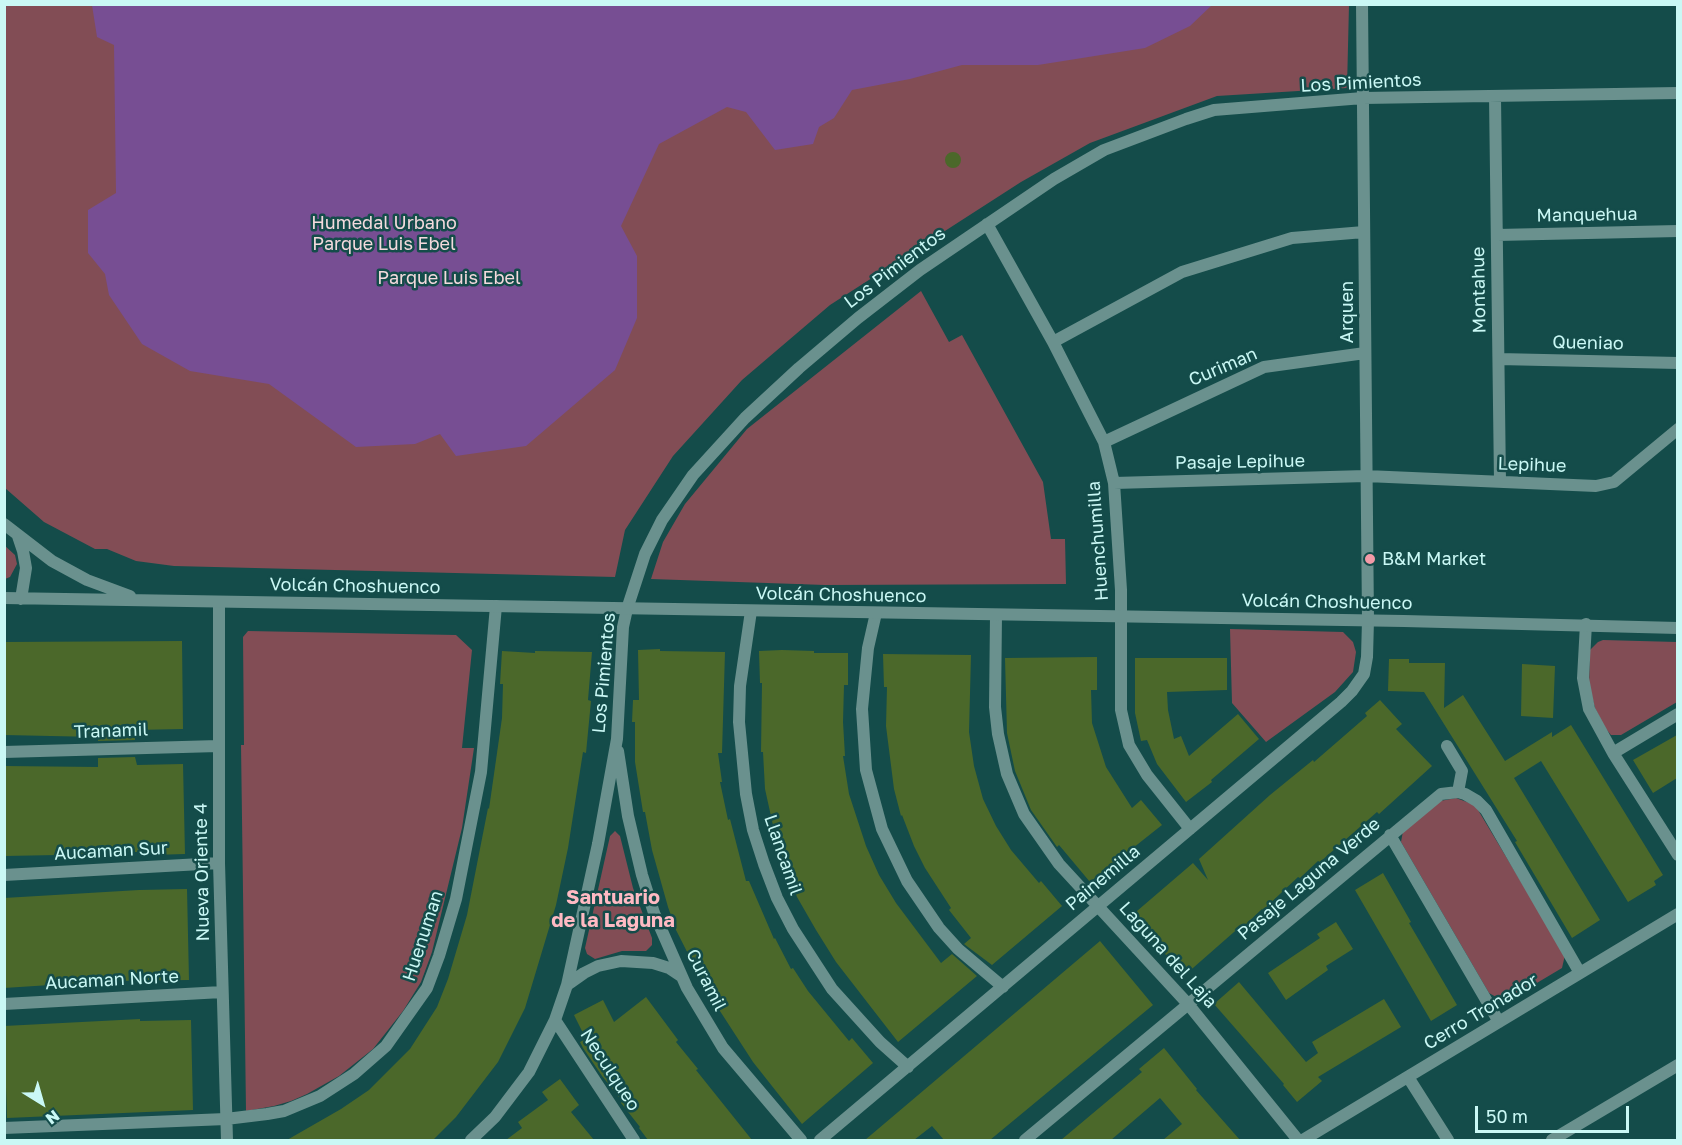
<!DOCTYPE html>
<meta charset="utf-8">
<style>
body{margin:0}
#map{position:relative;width:1682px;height:1145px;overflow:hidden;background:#144c4a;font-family:"Golos Text",sans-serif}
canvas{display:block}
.frame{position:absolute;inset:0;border:6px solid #caf8f5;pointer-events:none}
.north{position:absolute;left:12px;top:1073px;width:60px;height:60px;-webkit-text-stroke:4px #144c4a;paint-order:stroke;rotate:143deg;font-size:16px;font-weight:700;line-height:24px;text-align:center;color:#caf8f5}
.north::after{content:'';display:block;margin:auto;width:21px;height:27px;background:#caf8f5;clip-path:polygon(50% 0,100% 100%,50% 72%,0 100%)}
.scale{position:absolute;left:1475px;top:1106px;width:154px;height:27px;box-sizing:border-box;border:3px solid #caf8f5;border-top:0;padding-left:8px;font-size:18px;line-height:21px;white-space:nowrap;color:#caf8f5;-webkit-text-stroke:4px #144c4a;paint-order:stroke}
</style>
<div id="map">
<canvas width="1682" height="1145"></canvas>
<div class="frame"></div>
<div class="north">N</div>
<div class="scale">50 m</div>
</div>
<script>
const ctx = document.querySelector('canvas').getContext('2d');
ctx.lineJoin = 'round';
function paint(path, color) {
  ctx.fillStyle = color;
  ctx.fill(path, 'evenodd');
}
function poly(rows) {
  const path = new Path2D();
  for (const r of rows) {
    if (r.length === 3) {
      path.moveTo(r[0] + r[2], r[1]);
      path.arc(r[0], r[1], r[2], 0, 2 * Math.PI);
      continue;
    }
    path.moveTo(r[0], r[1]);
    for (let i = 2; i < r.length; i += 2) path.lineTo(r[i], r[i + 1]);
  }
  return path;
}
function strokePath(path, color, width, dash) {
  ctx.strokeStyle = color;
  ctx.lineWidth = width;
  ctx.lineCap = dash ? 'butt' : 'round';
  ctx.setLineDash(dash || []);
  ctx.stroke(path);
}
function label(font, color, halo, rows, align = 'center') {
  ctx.font = font + ' "Golos Text",sans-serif';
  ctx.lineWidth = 5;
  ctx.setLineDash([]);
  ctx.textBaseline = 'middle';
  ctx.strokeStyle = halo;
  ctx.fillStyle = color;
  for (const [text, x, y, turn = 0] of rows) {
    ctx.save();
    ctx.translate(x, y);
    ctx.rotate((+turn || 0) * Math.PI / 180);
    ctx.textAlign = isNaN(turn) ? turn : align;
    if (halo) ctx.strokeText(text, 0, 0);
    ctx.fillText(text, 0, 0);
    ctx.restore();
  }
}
paint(poly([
 [5,5,1349,5,1347,88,1217,96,1090,143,1021,182,830,305,742,380,673,456,625,530,615,577,174,566,136,561,107,549,95,549,44,522,5,488],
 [921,291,949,342,962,335,1043,482,1051,539,1065,539,1066,584,825,585,651,579,663,542,685,504,747,429],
 [4,545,15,555,17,564,10,577,5,579],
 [1230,629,1343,632,1353,642,1356,652,1353,672,1335,692,1266,742,1232,703],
 [248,631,456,635,472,650,462,748,474,748,462,828,432,952,421,982,403,1011,373,1049,339,1076,307,1094,291,1101,274,1106,246,1111,241,745,244,745,243,637],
 [1603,640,1677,642,1677,702,1621,735,1611,735,1605,728,1595,708,1589,685,1590,650,1598,642],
 [1456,798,1475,805,1565,955,1562,968,1505,1002,1489,993,1401,842,1403,831,1440,801],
 [615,831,620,836,633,888,652,938,652,945,646,951,622,951,595,959,587,954,585,948,610,836]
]), '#824d55');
paint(poly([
 [92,5,92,4,1212,5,1190,26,1145,48,1038,65,962,65,910,79,852,90,834,118,819,127,813,144,775,150,746,112,727,107,659,144,621,226,637,256,637,318,615,370,526,446,456,456,440,434,415,444,356,447,269,384,190,371,142,344,109,295,105,274,88,253,88,210,116,193,114,45,97,37]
]), '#774e93');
paint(poly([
 [953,160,8],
 [182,641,183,729,135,730,135,740,98,741,98,737,4,735,4,642],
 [660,649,660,651,725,652,722,753,718,753,722,782,720,782,728,820,730,819,746,881,749,881,774,939,775,938,791,969,793,968,808,991,849,1041,852,1038,873,1063,802,1124,753,1062,718,1008,716,1009,676,930,668,907,652,850,645,812,643,812,635,762,635,722,632,722,633,700,639,700,638,650],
 [782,650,814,651,814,653,848,653,848,685,844,685,843,722,845,756,843,756,849,794,866,846,879,875,896,903,941,963,952,954,977,976,898,1042,836,962,816,930,797,897,776,839,765,789,763,752,761,752,762,683,760,683,759,651],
 [502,651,535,653,535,651,592,652,588,700,591,701,586,753,583,752,568,848,556,905,525,1008,498,1062,456,1117,433,1140,287,1140,341,1109,369,1090,410,1049,437,1007,448,979,467,915,488,808,489,809,502,718,503,684,500,684],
 [883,654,971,655,969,732,974,766,983,799,996,826,1011,850,1039,883,1041,881,1062,906,992,965,964,944,971,938,949,910,951,908,925,868,914,846,902,815,901,816,894,789,886,726,887,687,884,687],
 [1097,657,1097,690,1091,690,1092,723,1106,767,1132,808,1141,800,1162,825,1090,882,1059,845,1057,847,1031,810,1015,771,1007,733,1005,658],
 [1135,658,1227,658,1227,690,1167,692,1168,710,1174,739,1181,736,1189,756,1238,714,1259,739,1211,780,1212,782,1186,802,1157,764,1147,740,1141,741,1135,713],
 [1389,659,1409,659,1409,663,1445,663,1444,708,1463,695,1505,761,1552,732,1552,737,1571,725,1663,875,1654,881,1656,885,1628,902,1541,761,1514,778,1600,920,1572,938,1515,842,1517,841,1424,692,1388,691],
 [1522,664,1555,666,1553,718,1521,716],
 [1380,700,1402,724,1396,729,1432,766,1379,814,1377,812,1320,862,1318,861,1300,878,1298,877,1263,910,1262,909,1244,926,1242,925,1185,975,1130,917,1193,863,1208,880,1199,859,1270,795,1313,760,1314,762,1367,716,1365,713],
 [1677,735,1677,778,1653,793,1633,760],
 [135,757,137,765,183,764,185,854,152,855,152,852,111,852,111,854,5,856,4,766,98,767,98,758],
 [1383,873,1411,922,1409,923,1457,1005,1431,1021,1355,890],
 [187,889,189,980,112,981,4,988,4,898,139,890],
 [1336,922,1353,949,1326,966,1328,970,1286,1000,1268,973,1320,938,1317,934],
 [1100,941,1153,1005,990,1140,944,1140,932,1126,914,1140,865,1140],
 [1239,982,1306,1062,1318,1053,1312,1042,1384,999,1401,1027,1318,1077,1322,1081,1297,1102,1283,1085,1284,1084,1214,1004],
 [646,997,678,1040,676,1042,698,1069,696,1070,752,1140,648,1140,639,1128,640,1127,621,1103,622,1101,602,1076,583,1048,580,1042,586,1039,574,1015,603,1000,614,1022],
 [140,1019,140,1021,191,1020,193,1110,7,1118,4,1026],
 [1164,1048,1197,1089,1196,1090,1240,1140,1163,1140,1182,1124,1160,1098,1111,1140,1061,1140,1142,1072,1139,1069],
 [560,1079,579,1105,571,1112,594,1140,506,1140,522,1128,518,1122,548,1100,542,1092]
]), '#4b682a');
strokePath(poly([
 [1495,97,1500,482],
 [987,224,1053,342,1104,442,1114,483,1121,590,1121,710,1129,745,1147,775,1190,829],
 [1497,235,1678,231],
 [1053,342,1182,272,1292,238,1364,232],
 [1499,359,1678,363],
 [1104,442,1264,367,1365,353],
 [1114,483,1366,476,1596,486,1614,482,1678,429],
 [219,602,219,863,227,1140],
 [751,611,740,686,739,722,746,794,753,830,764,864,777,898,793,929,832,989,880,1042,908,1067],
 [876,613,868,648,862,709,866,770,882,829,907,881,939,928,958,949,1003,987],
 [996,615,995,707,998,734,1007,774,1024,814,1059,864,1188,1004,1298,1140],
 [1586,624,1583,678,1589,709,1613,753,1678,855],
 [1447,746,1462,771,1458,792],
 [618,751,628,816,642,875,654,913,687,988,723,1048,801,1140],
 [4,752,218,746],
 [1613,753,1678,714],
 [1390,835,1499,1022],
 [4,875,219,863],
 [567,985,584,973,598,966,621,961,653,963,669,968,681,976],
 [4,1004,222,992],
 [555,1020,634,1140],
 [1408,1077,1448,1140],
 [4,1128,226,1119,267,1114,284,1111,320,1096,354,1074,386,1046,427,988,439,956,456,899,481,772,496,606],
 [471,1140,495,1117,529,1072,555,1020,567,985,598,844,617,739,623,627,627,609,645,554,662,520,693,475,745,418,799,368,858,318,920,270,1054,179,1104,150,1186,119,1214,110,1363,98,1678,93],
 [820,1140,1341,702,1352,691,1364,674,1367,657,1368,620,1362,4],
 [1025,1140,1441,794,1458,792,1465,794,1477,801,1486,810,1580,973],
 [1303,1140,1678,914],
 [1552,1140,1678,1065]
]), '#6a918e', 12);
strokePath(poly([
 [4,524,52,561,87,580,130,596],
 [18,536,23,551,26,568,21,599],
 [4,598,1404,621,1678,628]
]), '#6a918e', 12);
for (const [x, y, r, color] of [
 [1370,559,6,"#f39aa7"]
]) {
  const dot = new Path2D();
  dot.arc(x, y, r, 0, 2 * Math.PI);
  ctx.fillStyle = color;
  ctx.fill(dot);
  strokePath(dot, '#144c4a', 2);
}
label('18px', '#caf8f5', '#144c4a', [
 ["Los Pimientos",1361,83,-3],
 ["Manquehua",1587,215,-1],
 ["Los Pimientos",895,268,-37],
 ["Montahue",1479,290,-91],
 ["Arquen",1347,312,-90],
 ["Queniao",1588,343,1],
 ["Curiman",1223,367,-23],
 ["Pasaje Lepihue",1240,462,-1],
 ["Lepihue",1532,465,2],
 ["Huenchumilla",1098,541,-94],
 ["Volcán Choshuenco",355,586,1],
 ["Volcán Choshuenco",841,595,1],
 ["Volcán Choshuenco",1327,602,1],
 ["Los Pimientos",604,673,-85],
 ["Tranamil",111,731,-2],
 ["Aucaman Sur",111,851,-3],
 ["Llancamil",783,855,71],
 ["Nueva Oriente 4",202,872,-91],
 ["Painemilla",1103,878,-40],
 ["Pasaje Laguna Verde",1309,879,-40],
 ["Huenuman",423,936,-72],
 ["Laguna del Laja",1168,955,48],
 ["Aucaman Norte",112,980,-3],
 ["Curamil",706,980,63],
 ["Cerro Tronador",1481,1012,-31],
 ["Neculqueo",610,1070,57]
]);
label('18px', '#f4dadd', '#144c4a', [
 ["Humedal Urbano",384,223],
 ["Parque Luis Ebel",384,244],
 ["Parque Luis Ebel",449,278]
]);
label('18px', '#caf8f5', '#144c4a', [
 ["B&M Market",1382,559]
], 'left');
label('bold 20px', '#ffbac3', '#144c4a', [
 ["Santuario",613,898],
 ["de la Laguna",613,921]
]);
</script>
